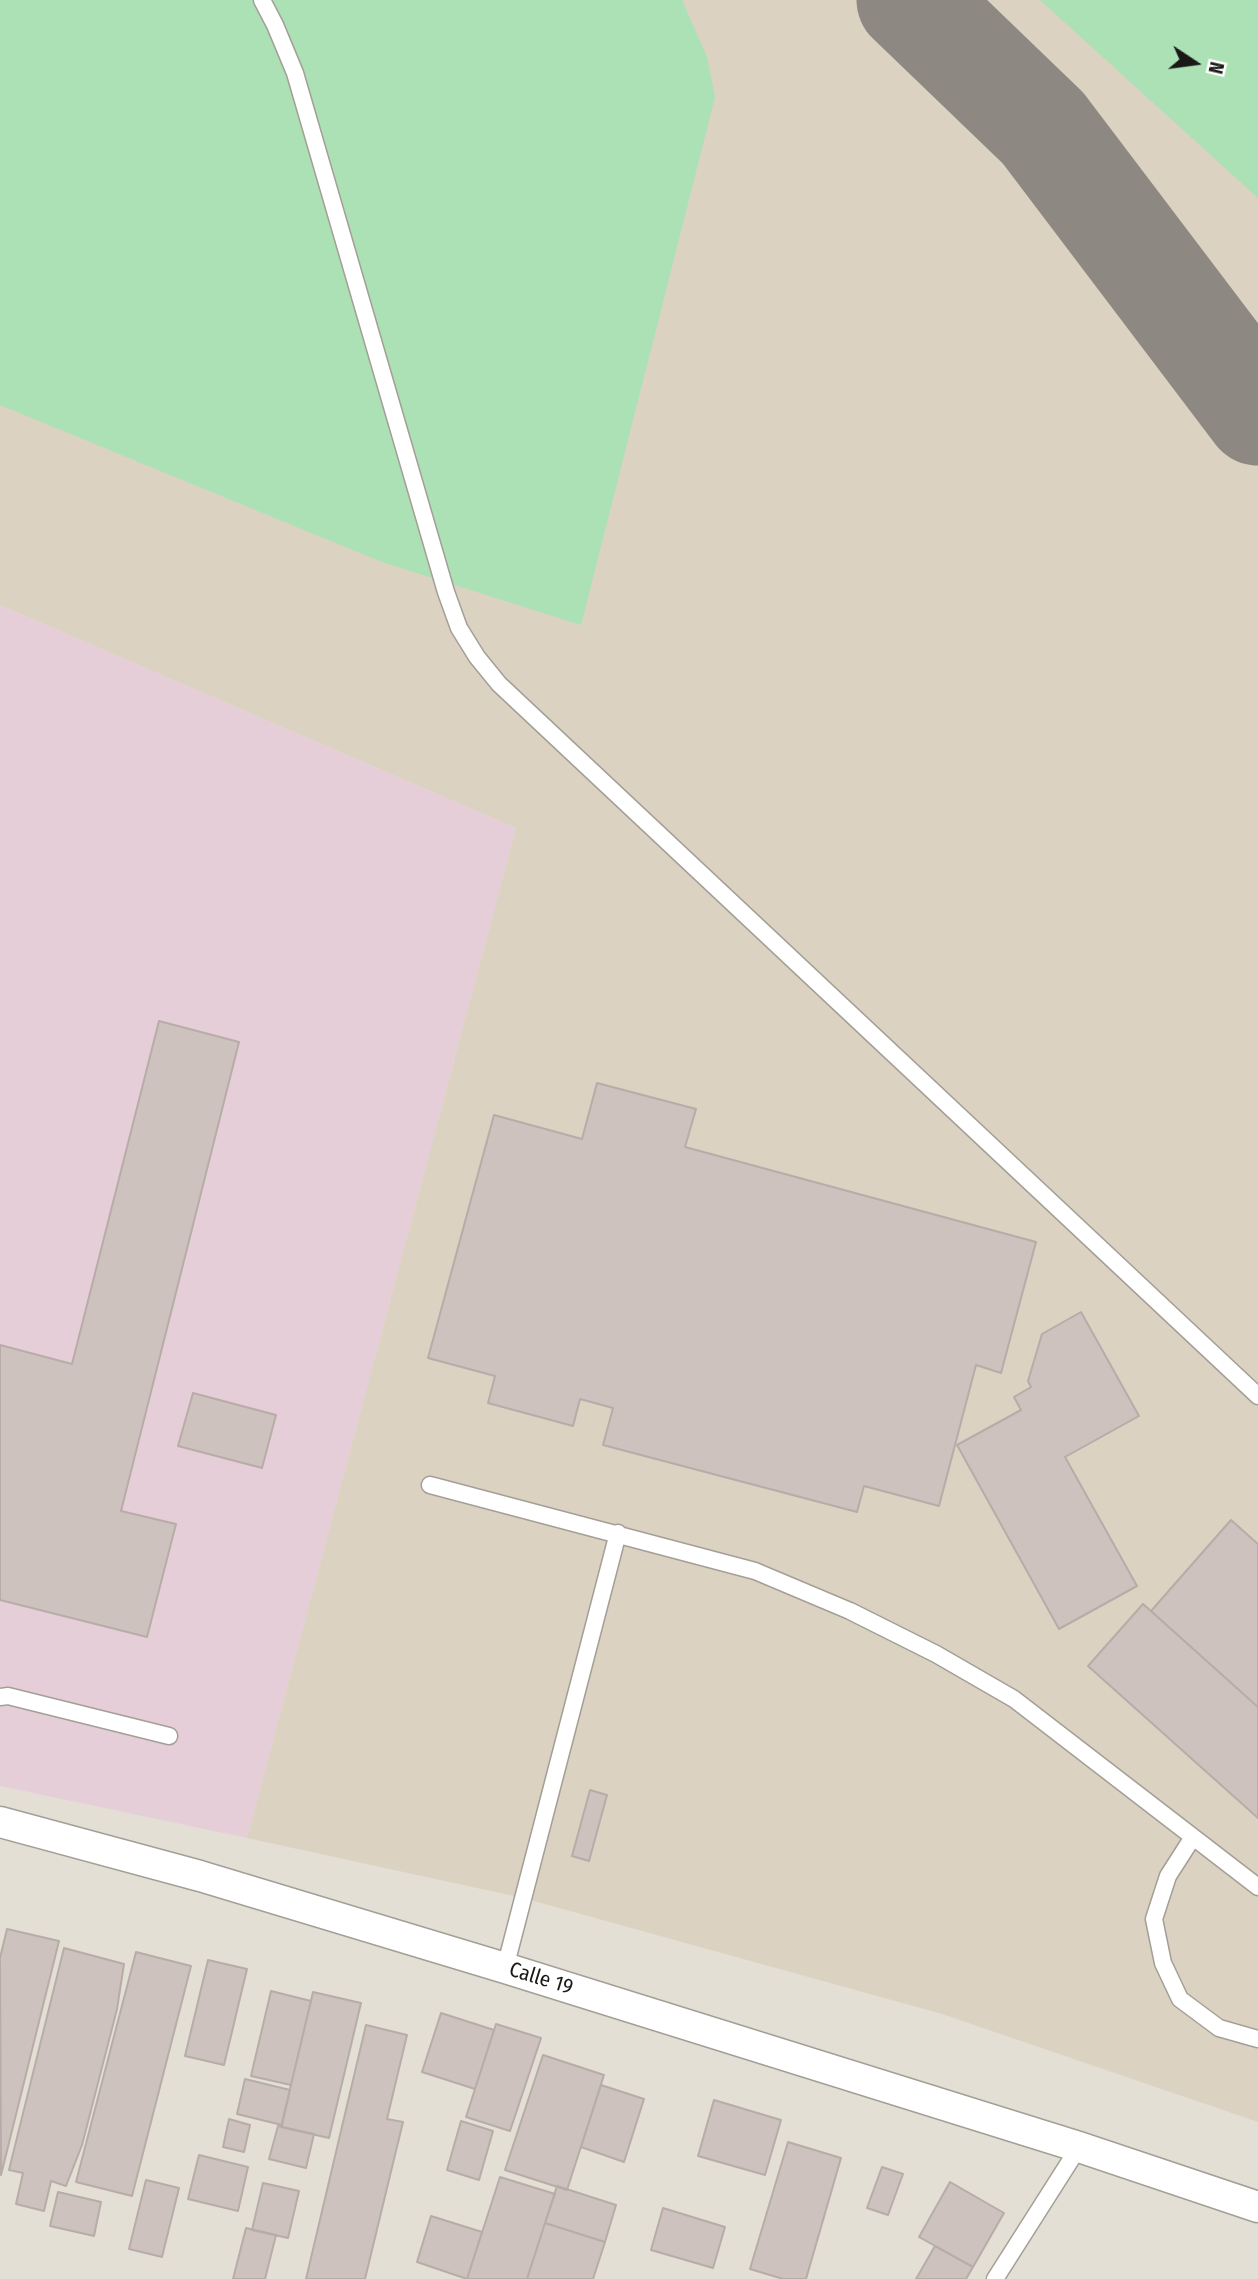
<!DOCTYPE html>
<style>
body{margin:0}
#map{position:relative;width:1258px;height:2279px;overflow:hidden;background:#e4dfd5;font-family:"Fira Sans Condensed",sans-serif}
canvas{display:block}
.north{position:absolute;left:1160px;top:28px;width:70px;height:70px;-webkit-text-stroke:5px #fff;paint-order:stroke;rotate:103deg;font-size:19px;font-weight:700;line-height:28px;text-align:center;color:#1b1916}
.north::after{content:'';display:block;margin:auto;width:24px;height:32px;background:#1b1916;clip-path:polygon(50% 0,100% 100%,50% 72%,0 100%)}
</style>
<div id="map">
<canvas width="1258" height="2279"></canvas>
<div class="north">N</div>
</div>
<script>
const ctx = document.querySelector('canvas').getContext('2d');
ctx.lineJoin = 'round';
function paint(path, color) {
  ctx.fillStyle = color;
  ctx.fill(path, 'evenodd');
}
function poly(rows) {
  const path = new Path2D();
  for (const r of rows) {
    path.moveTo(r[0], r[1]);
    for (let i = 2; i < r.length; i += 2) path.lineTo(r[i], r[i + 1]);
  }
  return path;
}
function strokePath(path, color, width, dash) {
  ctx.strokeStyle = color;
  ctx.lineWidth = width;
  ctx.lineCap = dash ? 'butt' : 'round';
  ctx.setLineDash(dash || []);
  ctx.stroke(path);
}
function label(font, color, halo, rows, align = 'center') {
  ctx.font = font + ' "Fira Sans Condensed",sans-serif';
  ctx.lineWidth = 6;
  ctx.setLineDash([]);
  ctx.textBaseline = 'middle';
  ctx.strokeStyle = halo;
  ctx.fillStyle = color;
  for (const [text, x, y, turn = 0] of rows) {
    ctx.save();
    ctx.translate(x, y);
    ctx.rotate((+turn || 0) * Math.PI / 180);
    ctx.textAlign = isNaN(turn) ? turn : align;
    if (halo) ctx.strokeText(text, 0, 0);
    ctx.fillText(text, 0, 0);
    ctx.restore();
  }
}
paint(poly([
 [0,605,516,828,247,1838,0,1786]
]), '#e6ced9');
paint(poly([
 [0,0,1258,0,1258,2122,942,2014,523,1898,247,1838,516,828,0,605]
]), '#dbd2c2');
paint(poly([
 [0,0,682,0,707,57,715,97,581,625,382,562,0,405],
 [1040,0,1258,0,1258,198]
]), '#abe1b5');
strokePath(poly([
 [910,0,1043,128,1258,412]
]), '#8d8982', 107);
const building = poly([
 [159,1021,239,1042,121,1511,176,1524,147,1637,0,1600,0,1345,72,1364,159,1021],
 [597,1083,696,1109,685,1147,1036,1242,1001,1373,976,1365,939,1506,864,1486,857,1512,603,1445,613,1408,580,1399,573,1426,488,1403,495,1376,428,1358,494,1115,582,1139,597,1083],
 [1081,1312,1139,1416,1065,1457,1137,1586,1059,1629,957,1445,1021,1410,1014,1397,1031,1387,1028,1381,1042,1334,1081,1312],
 [193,1393,276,1415,262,1468,178,1446,193,1393],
 [1231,1520,1258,1544,1258,1707,1151,1611,1231,1520],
 [1143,1604,1258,1707,1258,1818,1088,1666,1143,1604],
 [590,1790,607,1795,589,1861,572,1856,590,1790],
 [7,1929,59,1941,1,2175,0,1958,7,1929],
 [64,1948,124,1964,117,2009,82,2145,66,2186,51,2181,44,2211,16,2204,23,2173,9,2170,64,1948],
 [136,1952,191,1966,132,2196,76,2182,136,1952],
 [208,1960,247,1969,224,2065,185,2056,208,1960],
 [271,1991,311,2001,291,2085,251,2076,271,1991],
 [313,1992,361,2003,329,2138,281,2127,313,1992],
 [441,2013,494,2030,475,2089,422,2072,441,2013],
 [496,2024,541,2038,510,2131,466,2117,496,2024],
 [366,2025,407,2035,387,2119,403,2122,365,2279,306,2279,366,2025],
 [543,2055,604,2075,567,2190,505,2170,543,2055],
 [245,2079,290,2090,282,2125,237,2114,245,2079],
 [601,2085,644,2099,624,2162,581,2147,601,2085],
 [714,2100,781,2120,765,2175,698,2156,714,2100],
 [229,2119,250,2125,244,2152,223,2147,229,2119],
 [461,2121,493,2131,479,2180,447,2170,461,2121],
 [278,2126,314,2134,306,2168,269,2159,278,2126],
 [788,2142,841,2158,806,2279,783,2279,750,2269,788,2142],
 [199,2155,248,2167,238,2211,188,2199,199,2155],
 [882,2167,903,2174,888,2215,867,2208,882,2167],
 [500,2177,555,2194,545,2223,527,2279,467,2279,500,2177],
 [146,2180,179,2188,162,2257,129,2249,146,2180],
 [950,2182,1004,2213,973,2267,919,2237,950,2182],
 [263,2183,299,2191,288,2238,252,2230,263,2183],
 [557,2186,616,2205,605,2242,545,2223,557,2186],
 [58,2192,101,2202,94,2236,50,2226,58,2192],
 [663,2208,725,2227,713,2268,651,2250,663,2208],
 [431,2216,482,2232,467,2279,417,2262,431,2216],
 [545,2223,605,2242,593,2279,527,2279,545,2223],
 [246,2228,276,2235,265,2279,233,2279,246,2228],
 [935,2246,973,2267,966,2279,916,2279,935,2246]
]);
paint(building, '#cdc2bd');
strokePath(building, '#b7aca7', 2);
const service = poly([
 [262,0,275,25,295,73,446,592,459,628,477,657,499,684,1258,1396],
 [430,1485,755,1571,850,1611,936,1654,1014,1699,1258,1887],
 [0,1697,8,1696,169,1736],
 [1193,1837,1168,1876,1154,1919,1163,1963,1180,1999,1219,2028,1258,2039],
 [505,1968,618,1533],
 [995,2279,1079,2147]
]);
const minor = poly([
 [0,1822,200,1876,505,1968,1079,2147,1258,2207]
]);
strokePath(service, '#a49f96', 19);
strokePath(minor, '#a49f96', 33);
strokePath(service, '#fff', 16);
strokePath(minor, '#fff', 30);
label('21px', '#1b1916', '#fff', [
 ["Calle 19",541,1979,17]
]);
</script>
